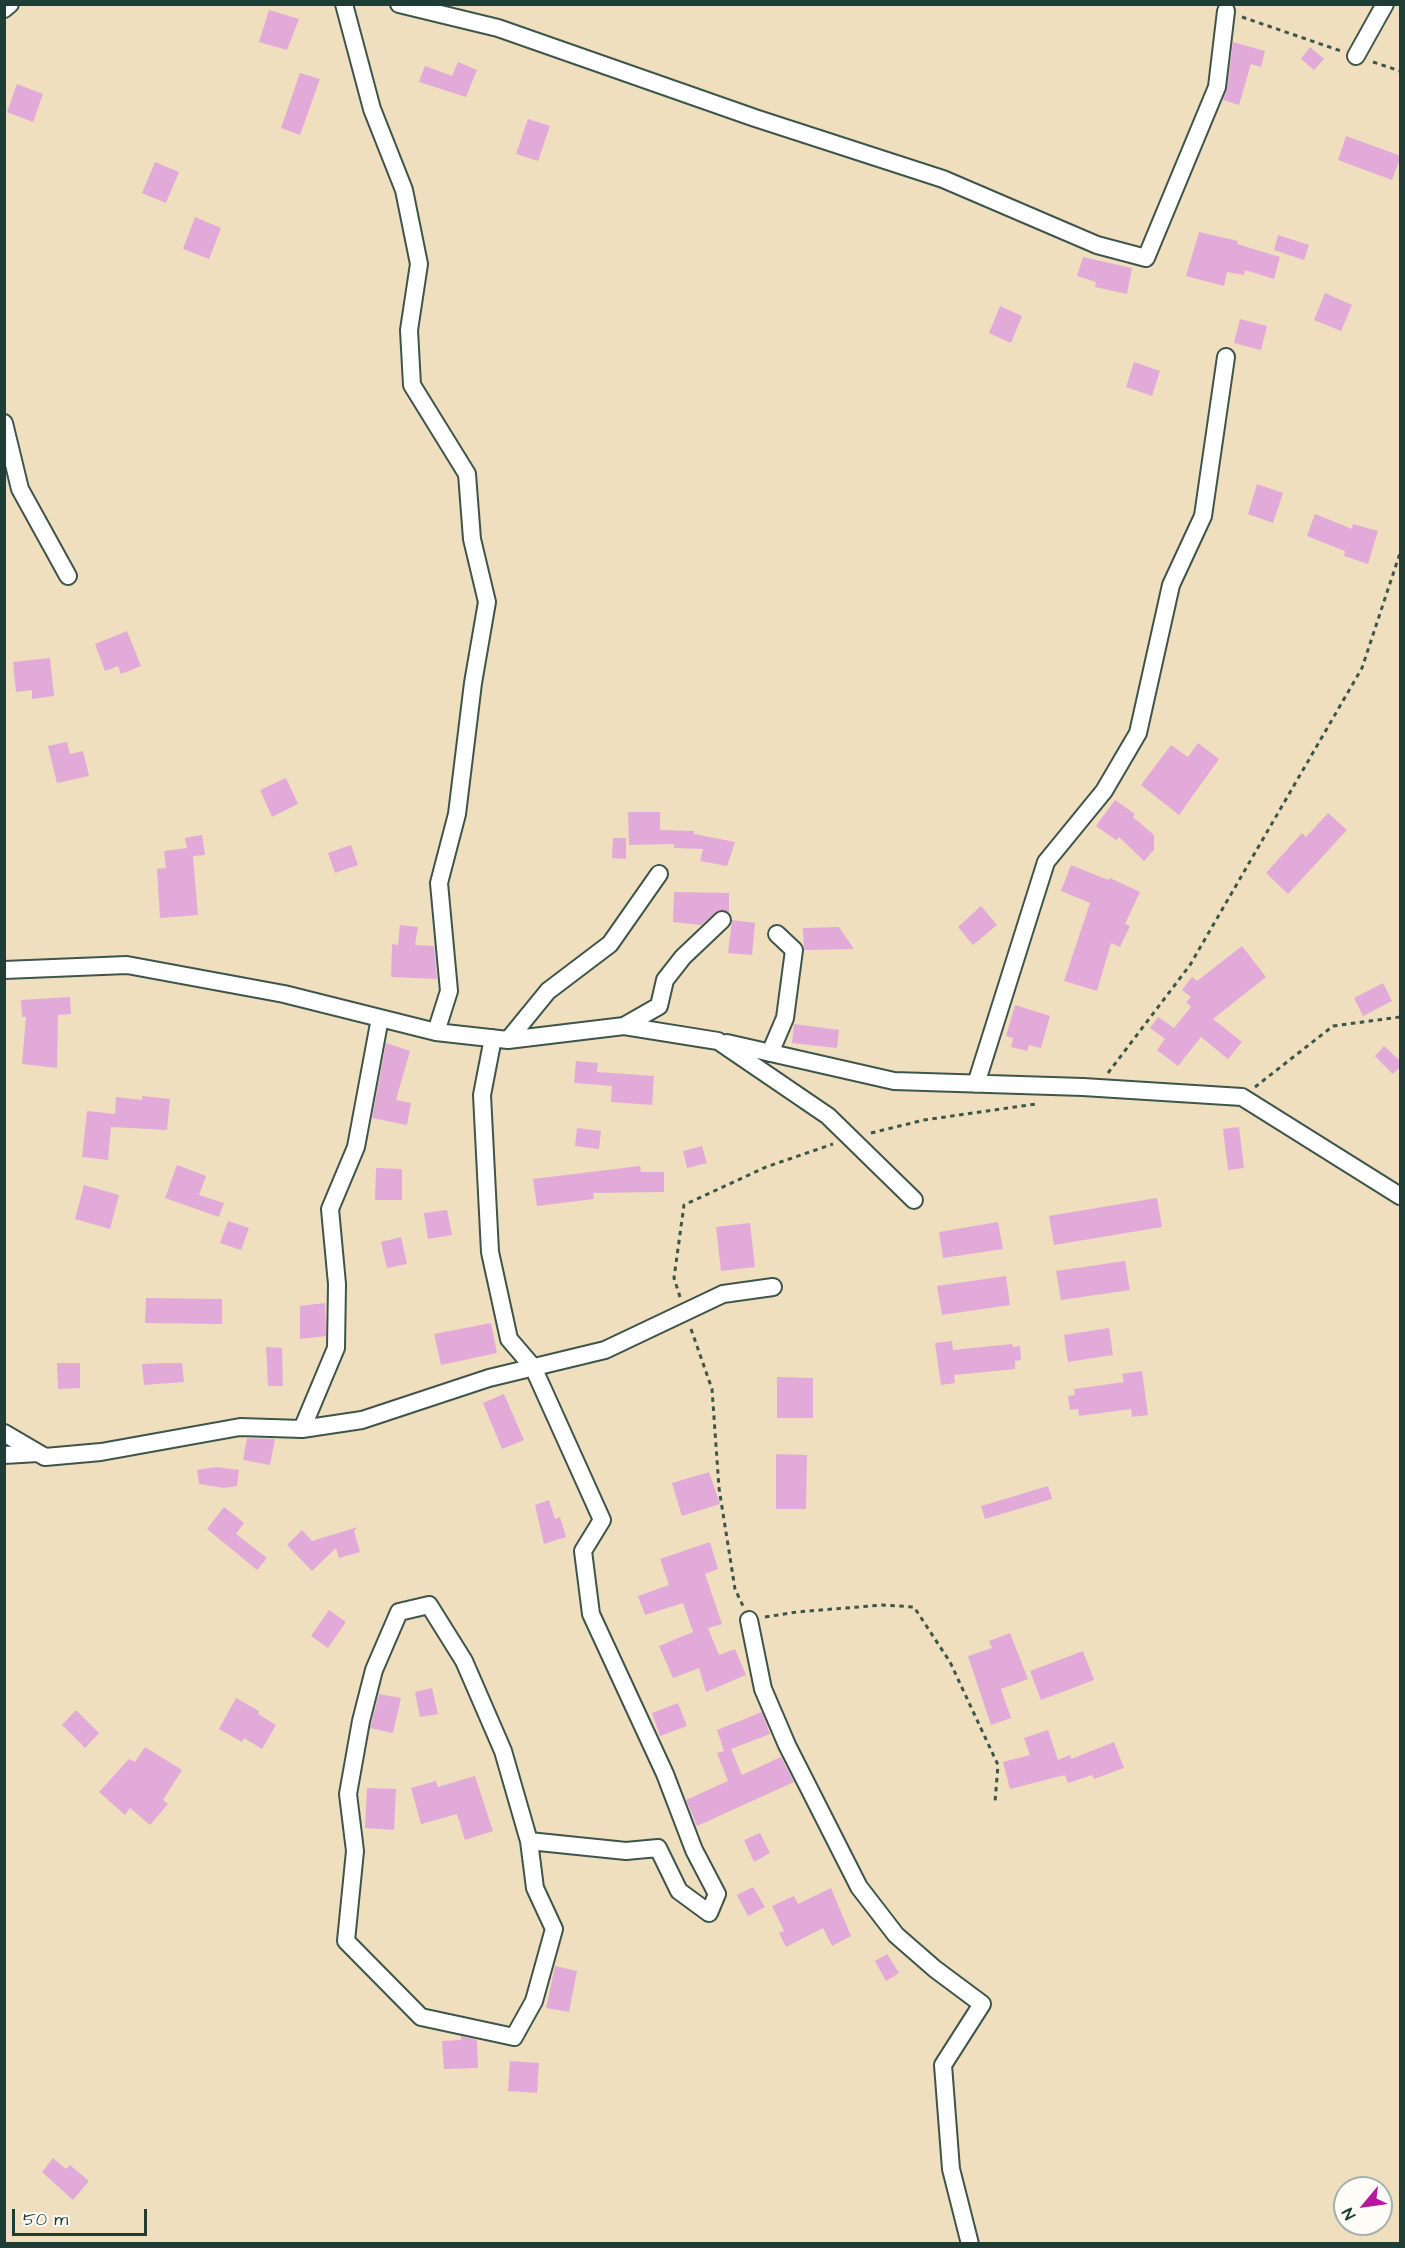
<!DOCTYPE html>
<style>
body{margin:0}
#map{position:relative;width:1405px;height:2248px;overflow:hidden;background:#efdfbf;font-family:"Architects Daughter",sans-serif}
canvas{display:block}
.frame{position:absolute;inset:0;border:6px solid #1f3d34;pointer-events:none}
.north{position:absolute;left:1333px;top:2176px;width:60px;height:60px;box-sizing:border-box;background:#fdfcf7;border:2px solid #a4b0a9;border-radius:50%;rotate:241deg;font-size:16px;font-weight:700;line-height:24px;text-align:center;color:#1f3d34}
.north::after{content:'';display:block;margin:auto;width:21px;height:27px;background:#b5179e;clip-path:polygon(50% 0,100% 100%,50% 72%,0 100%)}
.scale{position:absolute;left:12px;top:2209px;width:135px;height:27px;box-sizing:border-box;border:3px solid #1f3d34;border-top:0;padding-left:8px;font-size:18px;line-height:21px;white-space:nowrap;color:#1f3d34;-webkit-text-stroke:4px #fdfcf7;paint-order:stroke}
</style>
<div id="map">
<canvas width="1405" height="2248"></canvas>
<div class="frame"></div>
<div class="north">N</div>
<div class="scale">50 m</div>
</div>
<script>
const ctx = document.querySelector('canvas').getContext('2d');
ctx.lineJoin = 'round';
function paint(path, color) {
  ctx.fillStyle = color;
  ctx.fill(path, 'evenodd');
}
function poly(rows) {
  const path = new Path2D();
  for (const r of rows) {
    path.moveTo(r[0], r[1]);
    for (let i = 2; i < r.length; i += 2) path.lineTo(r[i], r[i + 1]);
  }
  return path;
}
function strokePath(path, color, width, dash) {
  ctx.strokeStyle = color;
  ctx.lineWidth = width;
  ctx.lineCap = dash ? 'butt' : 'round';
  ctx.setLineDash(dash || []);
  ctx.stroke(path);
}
paint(poly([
 [269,10,299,19,287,50,259,42],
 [1233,42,1265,51,1261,67,1251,64,1239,105,1223,100,1227,89],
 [1310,47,1324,59,1314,70,1301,59],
 [458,62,477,70,466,97,419,82,425,66,452,76],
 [300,73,320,79,300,135,281,128],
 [17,84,43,94,33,122,7,112],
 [528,119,550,126,538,161,516,154],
 [1346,136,1401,156,1392,180,1338,160],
 [155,162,179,172,166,203,142,193],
 [195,217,221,228,209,259,183,249],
 [1199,232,1238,241,1237,244,1280,257,1274,279,1245,270,1244,275,1227,272,1224,286,1186,276],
 [1278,235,1309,245,1304,260,1274,250],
 [1083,257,1132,268,1127,294,1095,287,1096,282,1077,276],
 [1325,293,1352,305,1341,331,1314,320],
 [1000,306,1022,316,1011,343,989,333],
 [1240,319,1267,326,1261,350,1234,343],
 [1134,362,1160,371,1152,396,1126,387],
 [1257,484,1283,493,1273,523,1248,514],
 [1315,514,1352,529,1353,524,1378,531,1368,564,1344,556,1345,551,1307,536],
 [127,631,141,666,121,674,118,666,105,671,95,644],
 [50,658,54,696,32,699,32,690,16,692,13,662],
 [67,742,70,754,83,751,89,776,57,783,48,746],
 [1198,743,1219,759,1179,815,1141,785,1171,745,1188,757],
 [286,778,298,804,272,817,260,790],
 [1115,800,1135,814,1133,817,1154,835,1154,850,1144,861,1119,837,1116,840,1096,826],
 [628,812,660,812,660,830,694,831,694,834,735,842,727,866,700,861,703,849,674,848,674,844,629,845],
 [1328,813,1347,830,1288,894,1266,873,1302,833,1306,837],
 [202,835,205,855,193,856,198,915,160,918,157,869,166,868,164,851,187,848,185,838],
 [613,838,626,838,626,859,612,858],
 [351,845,358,865,335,873,328,853],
 [1071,865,1108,880,1110,878,1140,892,1125,924,1130,926,1120,947,1111,943,1097,991,1064,981,1090,903,1061,891],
 [674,892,729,893,729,912,719,910,701,925,673,922],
 [981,906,997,925,973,945,958,927],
 [732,920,755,923,752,955,728,953],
 [400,925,418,927,415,945,434,946,437,979,391,977,392,944,398,945],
 [839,927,854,949,804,950,803,928],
 [1242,946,1266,977,1213,1019,1242,1042,1228,1059,1201,1037,1178,1066,1157,1050,1165,1039,1150,1028,1158,1017,1174,1028,1191,1007,1186,1002,1191,997,1182,990,1192,977,1197,981],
 [1383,983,1392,1001,1363,1016,1354,998],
 [70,997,71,1014,58,1015,57,1068,22,1064,26,1017,22,1017,21,1000],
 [1015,1005,1050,1016,1041,1048,1029,1045,1027,1051,1011,1047,1013,1038,1006,1036],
 [794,1024,839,1030,837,1048,792,1043],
 [386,1043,410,1051,396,1100,411,1103,407,1125,372,1118],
 [1384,1046,1401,1062,1401,1066,1393,1074,1375,1056],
 [576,1061,598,1063,597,1072,654,1076,652,1105,611,1102,612,1086,574,1083],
 [142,1096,170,1099,167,1130,111,1127,108,1160,82,1157,87,1111,115,1114,116,1097,142,1100],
 [1239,1127,1244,1168,1228,1170,1223,1129],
 [577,1128,601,1131,599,1149,575,1146],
 [702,1146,707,1163,687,1168,683,1151],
 [177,1165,206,1176,199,1195,224,1203,219,1217,165,1198],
 [640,1166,641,1172,664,1172,664,1192,593,1193,594,1199,537,1206,533,1179],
 [376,1168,402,1169,402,1200,375,1200],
 [84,1185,119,1195,110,1229,75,1219],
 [1157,1198,1162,1227,1054,1245,1049,1216],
 [447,1210,452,1235,428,1239,424,1213],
 [228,1221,249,1228,241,1250,220,1243],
 [998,1222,1003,1249,943,1258,939,1232],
 [750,1223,755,1267,721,1271,716,1227],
 [401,1237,407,1264,387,1268,381,1242],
 [1125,1261,1130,1290,1061,1300,1056,1271],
 [1006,1276,1010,1305,942,1315,937,1286],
 [146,1298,222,1299,222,1324,145,1323],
 [325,1303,326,1336,300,1339,300,1306],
 [491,1323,497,1353,441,1365,434,1334],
 [1109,1328,1113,1355,1068,1362,1064,1335],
 [952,1341,953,1350,1012,1344,1013,1347,1020,1346,1021,1360,1015,1361,1015,1369,954,1375,955,1383,941,1385,935,1343],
 [266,1347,282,1348,283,1386,268,1386],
 [57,1363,80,1363,80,1388,58,1389],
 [164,1363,182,1363,184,1382,144,1385,142,1364],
 [1142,1371,1148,1415,1132,1417,1131,1409,1079,1416,1078,1409,1070,1410,1068,1396,1075,1395,1074,1389,1124,1382,1122,1374],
 [777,1377,813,1378,813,1418,777,1418],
 [504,1394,524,1440,502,1449,483,1403],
 [247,1438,275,1439,270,1465,243,1460],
 [776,1454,807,1455,806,1509,776,1509],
 [216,1467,239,1470,237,1486,224,1488,199,1484,197,1470],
 [709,1472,720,1504,682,1516,672,1483],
 [1048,1486,1052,1499,985,1519,981,1506],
 [549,1500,555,1519,560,1517,566,1537,544,1544,535,1505],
 [224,1507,244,1523,236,1534,267,1558,257,1570,207,1529],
 [358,1527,354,1531,360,1552,339,1558,336,1548,312,1571,287,1545,302,1530,312,1541],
 [710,1542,718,1569,705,1574,722,1624,708,1628,719,1655,735,1649,746,1675,706,1692,699,1668,673,1678,659,1646,693,1632,683,1603,645,1615,638,1596,669,1585,660,1559],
 [329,1610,346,1622,328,1648,311,1636],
 [1010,1633,1028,1679,1001,1689,1011,1718,991,1725,968,1656,992,1648,989,1641],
 [1083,1651,1094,1680,1041,1700,1030,1671],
 [432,1688,438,1714,420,1717,415,1692],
 [379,1694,401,1698,393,1733,370,1728],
 [236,1698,259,1711,258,1714,276,1725,262,1749,244,1738,242,1742,219,1729],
 [678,1703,687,1726,660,1736,652,1713],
 [76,1710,99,1733,85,1748,62,1725],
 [762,1712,770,1734,731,1749,742,1775,781,1757,794,1782,697,1826,686,1800,728,1781,717,1753,724,1751,717,1730],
 [1048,1730,1058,1760,1070,1755,1071,1759,1114,1742,1124,1768,1094,1779,1092,1775,1068,1783,1065,1775,1010,1789,1003,1762,1030,1755,1024,1738],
 [145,1747,182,1770,163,1800,168,1804,150,1825,130,1808,125,1815,99,1792,129,1759,135,1762],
 [475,1776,493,1831,465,1840,457,1814,421,1824,411,1788,436,1781,438,1787],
 [367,1788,396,1789,394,1830,365,1828],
 [760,1833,770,1853,754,1862,744,1840],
 [753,1887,765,1907,748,1916,737,1895],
 [831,1888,851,1936,832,1946,823,1928,786,1947,779,1933,784,1931,772,1906,794,1896,798,1904],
 [887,1954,899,1973,886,1981,875,1961],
 [555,1966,577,1971,569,2012,546,2008],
 [461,2036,477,2040,478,2068,444,2069,442,2041,461,2040],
 [510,2061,539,2063,537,2093,508,2091],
 [53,2158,66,2169,70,2165,89,2181,73,2200,42,2172]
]), '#e2aad9');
const street = poly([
 [344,4,372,109,404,190,419,264,409,330,412,385,467,474,472,539,487,602,473,683,457,814,439,883,449,991,436,1032],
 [399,4,498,28,755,118,943,179,1097,245,1146,258,1217,87,1226,11],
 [4,9,10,4],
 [1356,56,1385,4],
 [4,423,20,489,68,576],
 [4,970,127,965,284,994,436,1032,508,1040,624,1026,718,1041,828,1116,914,1200],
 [624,1026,659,1006,665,980,683,957,722,920],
 [493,1038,482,1095,490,1252,509,1339,533,1367,602,1520,583,1551,591,1614,665,1774,694,1850,717,1894,709,1913,679,1891,658,1848,626,1851,529,1841,535,1888,554,1929,534,2001,514,2037,421,2017,346,1941,355,1851,348,1794,361,1721,374,1670,399,1612,429,1605,464,1661,503,1751,529,1841],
 [508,1040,548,991,610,944,659,874],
 [727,1043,894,1081,1083,1087,1242,1097,1400,1196],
 [770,1053,785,1018,794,950,777,934],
 [976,1084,1046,862,1104,791,1138,733,1171,585,1203,516,1226,357],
 [302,1429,336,1348,337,1284,330,1209,356,1147,380,1018],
 [4,1433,45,1457,101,1452,240,1427,302,1429,362,1420,489,1378,605,1350,723,1294,773,1287],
 [4,1455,38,1453],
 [749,1620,763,1689,787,1745,859,1887,896,1935,935,1969,982,2004,943,2065,951,2169,970,2244]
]);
strokePath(street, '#3e5549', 20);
strokePath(poly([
 [1242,17,1341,51],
 [1373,62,1400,71],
 [1108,1073,1190,965,1362,668,1400,553],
 [1255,1087,1333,1026,1400,1017],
 [871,1133,924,1120,1036,1104],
 [680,1297,674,1278,684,1205,766,1167,833,1144],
 [691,1329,712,1389,719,1488,735,1589,743,1606],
 [765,1617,797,1612,882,1605,914,1607,950,1662,998,1765,995,1802]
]), '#3e5549', 3, [4.5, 4.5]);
strokePath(street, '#fff', 16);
</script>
